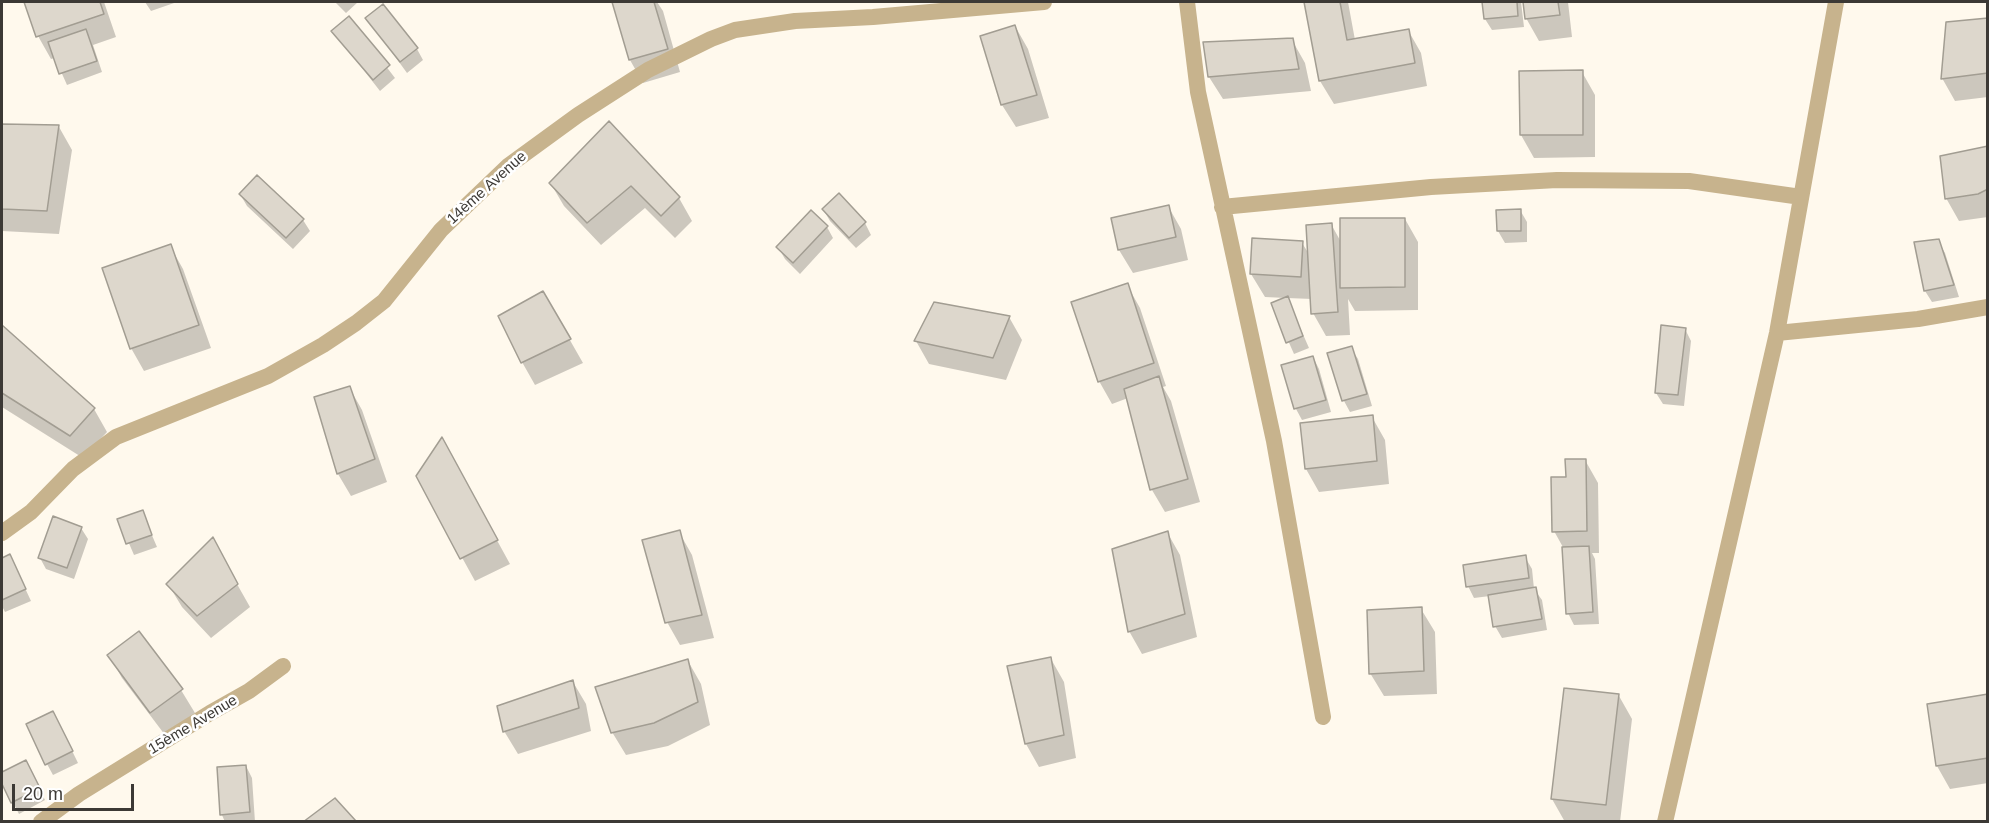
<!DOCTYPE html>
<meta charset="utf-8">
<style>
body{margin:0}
#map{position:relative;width:1989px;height:823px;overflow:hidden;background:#fff9ed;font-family:Helvetica,sans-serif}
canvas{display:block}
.frame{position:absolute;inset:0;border:3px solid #3c3935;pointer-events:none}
.scale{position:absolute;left:12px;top:784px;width:122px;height:27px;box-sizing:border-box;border:3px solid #3c3935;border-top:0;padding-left:8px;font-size:18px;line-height:21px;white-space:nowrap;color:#3c3935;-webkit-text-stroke:4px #fff;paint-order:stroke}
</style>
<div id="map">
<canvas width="1989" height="823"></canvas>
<div class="frame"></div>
<div class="scale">20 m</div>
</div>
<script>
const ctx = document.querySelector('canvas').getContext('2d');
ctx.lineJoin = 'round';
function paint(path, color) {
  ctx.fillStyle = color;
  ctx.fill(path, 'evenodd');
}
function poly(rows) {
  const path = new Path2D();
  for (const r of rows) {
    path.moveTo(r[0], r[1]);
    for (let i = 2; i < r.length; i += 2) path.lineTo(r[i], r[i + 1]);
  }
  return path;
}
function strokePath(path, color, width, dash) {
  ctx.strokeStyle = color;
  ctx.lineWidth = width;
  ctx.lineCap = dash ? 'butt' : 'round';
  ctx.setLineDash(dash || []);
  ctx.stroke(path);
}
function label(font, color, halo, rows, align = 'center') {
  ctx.font = font + ' Helvetica,sans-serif';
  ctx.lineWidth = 5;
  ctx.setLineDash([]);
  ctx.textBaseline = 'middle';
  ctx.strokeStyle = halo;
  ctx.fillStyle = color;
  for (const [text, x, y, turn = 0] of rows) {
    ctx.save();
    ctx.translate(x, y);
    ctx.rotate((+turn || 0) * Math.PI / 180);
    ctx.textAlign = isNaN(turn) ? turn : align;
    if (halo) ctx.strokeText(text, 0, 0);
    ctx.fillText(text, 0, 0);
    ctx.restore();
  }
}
paint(poly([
 [25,2,104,2,116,37,93,45,102,72,67,85,55,58,51,59,38,36],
 [145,2,177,2,151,11],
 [335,2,358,2,346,13],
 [614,2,657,2,663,11,680,72,643,83,630,60],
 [1306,2,1348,2,1355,40,1408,30,1421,53,1427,86,1334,104,1320,81],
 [1483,2,1521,2,1524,27,1492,30,1485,19],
 [1524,2,1568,2,1572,37,1539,41,1526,18],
 [349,18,395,78,380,91,333,31],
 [367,18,417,49,423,60,407,73],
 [1988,20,1988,97,1955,101,1942,78],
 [1015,26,1028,49,1049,118,1016,127,1002,105,982,37],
 [1292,40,1305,63,1311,91,1223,99,1209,77],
 [1582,72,1595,95,1595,157,1534,158,1521,135],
 [609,123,679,198,692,221,675,238,645,208,601,245,564,206,551,184],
 [2,126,59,127,72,150,59,234,2,231],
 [1988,148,1988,217,1959,221,1946,198],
 [240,194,303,220,310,231,293,249,247,206],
 [1168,206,1181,229,1188,260,1133,273,1119,250,1113,219],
 [823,209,865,223,871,235,856,248,830,221],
 [1520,210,1527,222,1527,242,1505,243,1498,231],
 [1405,219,1418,242,1418,310,1355,311,1348,299,1350,335,1326,336,1313,313,1312,299,1287,298,1309,348,1294,354,1272,304,1286,298,1265,297,1251,274,1302,243,1309,254,1331,224,1341,242],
 [827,227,833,238,800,274,785,259,778,247],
 [1938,241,1945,253,1959,297,1932,302,1925,291],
 [170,246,183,269,211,348,144,371,131,348],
 [1127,285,1140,308,1166,386,1163,387,1171,401,1200,502,1165,512,1152,490,1128,398,1112,404,1099,381],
 [543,293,583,363,535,385,522,362],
 [1009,317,1022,340,1006,380,929,364,916,341],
 [2,327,94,409,107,432,83,458,2,407],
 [1685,329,1691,341,1684,406,1663,404,1656,393],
 [1351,348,1358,359,1372,406,1350,412,1344,401,1329,354],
 [1313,357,1319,369,1331,412,1302,420,1296,409,1283,366],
 [349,387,362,410,387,482,351,496,338,474,316,398],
 [1372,417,1385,440,1389,484,1319,492,1306,469],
 [1585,460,1598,483,1599,553,1592,553,1595,559,1599,624,1574,625,1568,613,1564,549,1554,531,1568,479],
 [454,462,510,564,475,581,417,476],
 [142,512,157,547,134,555,119,520],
 [81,528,88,539,74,579,46,569,40,558],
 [679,532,692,555,714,638,680,645,667,622],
 [1167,532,1180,555,1197,637,1142,654,1129,631],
 [212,540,250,607,211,638,182,607,168,584],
 [10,556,31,601,5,612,2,606,2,560],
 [1525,557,1532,569,1534,589,1542,600,1547,630,1502,638,1495,626,1490,596,1474,598,1468,586],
 [1421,609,1435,632,1437,694,1384,696,1370,673],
 [109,655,181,690,195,713,165,735,122,678],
 [1051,659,1064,682,1076,758,1039,767,1026,744,1009,668],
 [688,661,701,684,710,725,668,746,626,755,612,732],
 [573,682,586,704,591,731,518,754,504,731],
 [1619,696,1632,719,1620,822,1565,822,1552,799],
 [1988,696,1988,783,1950,789,1937,766],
 [59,724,78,763,53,775,47,764],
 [25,762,45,800,19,814,2,781,2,773],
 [246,766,252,778,255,822,225,822,222,815]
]), '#0003');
const building = poly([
 [24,2,100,2,104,14,36,37,24,2],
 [612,2,654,2,668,49,629,60,612,2],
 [1304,2,1340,2,1347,40,1409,29,1415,63,1319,81,1304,2],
 [1482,2,1517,2,1518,16,1484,19,1482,2],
 [1523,2,1558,2,1560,15,1525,19,1523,2],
 [383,4,418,48,400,62,365,18,383,4],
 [349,16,390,65,373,80,331,31,349,16],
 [1988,18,1988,73,1941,79,1946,22,1988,18],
 [1015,25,1037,95,1001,105,980,36,1015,25],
 [86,29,97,61,59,74,48,42,86,29],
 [1293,38,1299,69,1208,77,1203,42,1293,38],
 [1583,70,1583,135,1520,135,1519,71,1583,70],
 [609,121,680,197,661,216,631,186,587,223,549,183,609,121],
 [2,124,59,125,47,211,2,209,2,124],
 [1988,146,1988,189,1978,194,1945,199,1940,156,1988,146],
 [257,175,304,219,286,238,239,194,257,175],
 [839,193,866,222,849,238,822,209,839,193],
 [1169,205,1176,237,1118,250,1111,218,1169,205],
 [1521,209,1521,231,1497,231,1496,210,1521,209],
 [811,210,828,226,793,263,776,247,811,210],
 [1340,218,1405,218,1405,287,1340,288,1340,218],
 [1332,223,1338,312,1311,314,1306,225,1332,223],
 [1252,238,1303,241,1301,277,1250,274,1252,238],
 [1939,239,1954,285,1924,291,1914,242,1939,239],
 [171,244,199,325,130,349,102,268,171,244],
 [1128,283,1154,363,1098,382,1071,302,1128,283],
 [543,291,571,339,521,363,498,316,543,291],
 [1288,296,1303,336,1286,343,1271,303,1288,296],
 [934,302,1010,316,993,358,914,341,934,302],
 [2,325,95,408,70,436,2,393,2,325],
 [1661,325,1686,328,1678,395,1655,393,1661,325],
 [1352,346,1367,394,1342,401,1327,353,1352,346],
 [1313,356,1326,400,1294,409,1281,365,1313,356],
 [1159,376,1188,479,1150,490,1124,389,1159,376],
 [350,386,375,459,337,474,314,397,350,386],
 [1373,415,1377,461,1305,469,1300,423,1373,415],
 [442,437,498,540,460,559,416,476,442,437],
 [1565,459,1586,459,1587,531,1552,532,1551,477,1566,477,1565,459],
 [143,510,152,535,126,544,117,519,143,510],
 [53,516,82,527,67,568,38,558,53,516],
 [680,530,702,615,665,623,642,540,680,530],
 [1168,531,1185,614,1128,632,1112,549,1168,531],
 [213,537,238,584,197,616,166,584,213,537],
 [1589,546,1593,612,1566,614,1562,547,1589,546],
 [10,554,26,589,2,600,2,558,10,554],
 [1526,555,1529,578,1466,587,1463,565,1526,555],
 [1536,587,1542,619,1493,627,1488,595,1536,587],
 [1422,607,1424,671,1369,674,1367,610,1422,607],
 [139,631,183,689,150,713,107,655,139,631],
 [1051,657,1064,735,1025,744,1007,666,1051,657],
 [688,659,698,702,654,723,611,733,595,687,688,659],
 [573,680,579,708,503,732,497,706,573,680],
 [1564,688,1619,694,1606,805,1551,799,1564,688],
 [1988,694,1988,758,1936,766,1927,704,1988,694],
 [53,711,73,751,45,765,26,724,53,711],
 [26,760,40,788,11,803,2,784,2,772,26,760],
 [246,765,250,812,220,815,217,767,246,765],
 [335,798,356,821,303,822,335,798]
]);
paint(building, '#ddd7cc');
strokePath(building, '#a29d92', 1.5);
strokePath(poly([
 [1187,2,1198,92,1274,441,1323,717],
 [1222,207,1431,187,1557,180,1689,181,1801,197],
 [1777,333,1918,319,1988,307],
 [2,533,31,512,73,469,116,437,268,376,323,345,356,323,384,301,441,230,508,166,578,115,648,70,711,39,735,30,795,21,873,17,1044,2],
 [41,822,79,794,210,713,249,691,283,666],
 [1665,822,1777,333,1836,2]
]), '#c7b38d', 16);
label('15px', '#3c3935', '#fff', [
 ["14ème Avenue",487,188,-42],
 ["15ème Avenue",193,725,-31]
]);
</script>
